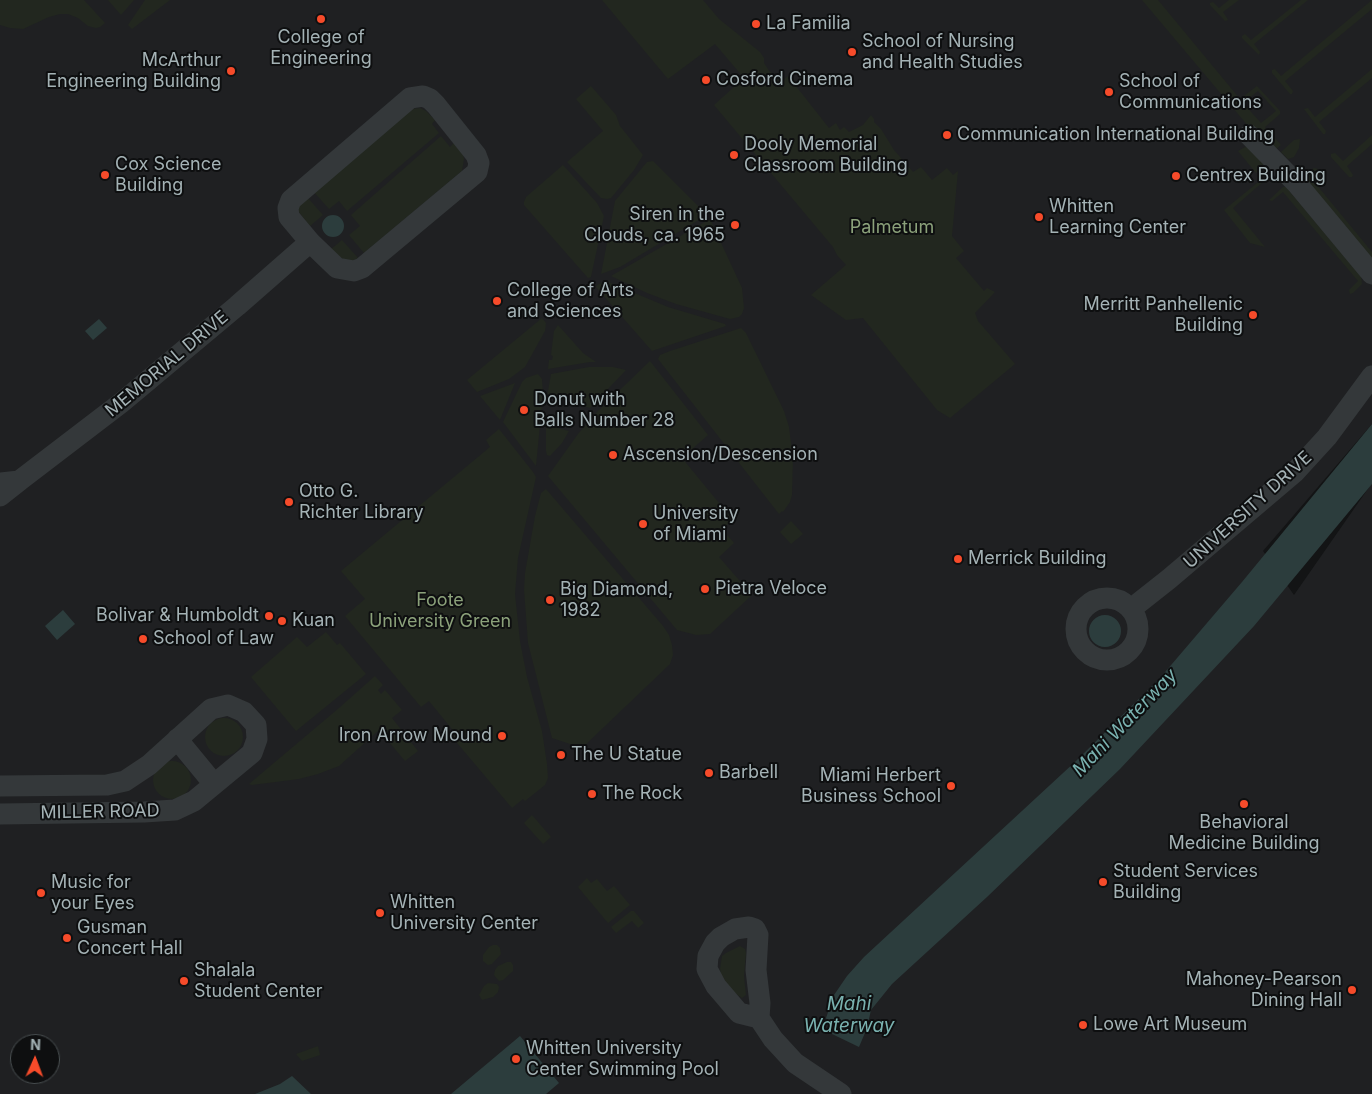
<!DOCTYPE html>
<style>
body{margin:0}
#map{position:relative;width:1372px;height:1094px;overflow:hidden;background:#131415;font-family:Inter,sans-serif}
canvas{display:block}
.north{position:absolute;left:10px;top:1034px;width:50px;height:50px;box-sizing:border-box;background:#0e0f10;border:1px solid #4a5052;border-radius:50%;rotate:2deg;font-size:14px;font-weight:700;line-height:20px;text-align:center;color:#a4b2b5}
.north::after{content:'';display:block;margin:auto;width:18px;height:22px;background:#f64b2a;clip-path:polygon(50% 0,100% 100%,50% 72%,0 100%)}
</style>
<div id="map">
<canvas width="1372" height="1094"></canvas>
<div class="north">N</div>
</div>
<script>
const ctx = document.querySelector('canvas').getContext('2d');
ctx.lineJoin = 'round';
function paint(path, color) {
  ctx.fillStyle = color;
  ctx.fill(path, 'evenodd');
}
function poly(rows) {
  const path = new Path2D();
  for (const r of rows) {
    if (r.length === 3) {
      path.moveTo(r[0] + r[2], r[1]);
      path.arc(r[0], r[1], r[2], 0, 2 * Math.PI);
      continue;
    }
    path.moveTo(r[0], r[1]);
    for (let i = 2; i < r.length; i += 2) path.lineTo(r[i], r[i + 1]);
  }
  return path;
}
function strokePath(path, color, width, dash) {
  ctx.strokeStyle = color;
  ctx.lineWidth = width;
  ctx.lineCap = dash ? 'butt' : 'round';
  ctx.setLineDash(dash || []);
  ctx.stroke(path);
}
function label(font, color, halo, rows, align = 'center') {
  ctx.font = font + ' Inter,sans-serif';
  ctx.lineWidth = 4;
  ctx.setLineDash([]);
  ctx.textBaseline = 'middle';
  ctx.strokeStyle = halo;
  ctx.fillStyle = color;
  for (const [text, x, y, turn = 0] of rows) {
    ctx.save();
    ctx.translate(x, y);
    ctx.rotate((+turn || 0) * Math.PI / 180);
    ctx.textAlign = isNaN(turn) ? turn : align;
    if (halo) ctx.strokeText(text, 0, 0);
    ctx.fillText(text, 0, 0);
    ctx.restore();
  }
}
paint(poly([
 [0,0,1372,0,1372,424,1263,551,1294,595,1372,483,1372,1094,0,1094],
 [20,1044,50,1044,50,1074,20,1074]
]), '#1f2022');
paint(poly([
 [0,0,84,0,105,23,100,27,96,28,88,26,78,18,68,14,60,14,49,17,23,29,10,28,0,25],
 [108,0,134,0,121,15],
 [145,0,170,0,132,29,128,25],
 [602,0,703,0,719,19,760,52,764,58,764,63,770,72,780,76,783,80,788,76,829,128,836,123,840,130,844,127,849,132,863,125,871,115,874,119,874,122,881,129,894,150,913,172,921,167,932,180,947,168,953,175,958,171,952,236,964,251,956,258,984,291,987,288,995,292,975,313,978,321,1015,364,950,418,937,410,863,318,846,320,811,295,846,265,837,255,833,247,714,105,744,78,715,44,668,79],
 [1142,0,1158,0,1240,99,1257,86,1280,111,1280,114,1265,127,1281,145,1275,150,1249,127],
 [1258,91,1276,111,1261,123,1243,103],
 [1229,0,1239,0,1223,12,1227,18,1228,20,1225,21,1210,5,1210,3,1213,2,1219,8],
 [1301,0,1308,0,1254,44,1260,52,1259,55,1242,38,1242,36,1245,34,1251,40],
 [1372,0,1372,9,1285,81,1293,91,1292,94,1290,94,1272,73,1272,70,1275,69,1281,76],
 [1372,69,1372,78,1319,122,1326,131,1325,134,1323,134,1304,109,1308,108,1315,117],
 [591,86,616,115,620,126,643,155,634,170,611,198,607,199,601,198,567,162,603,131,576,99],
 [420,108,426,111,435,120,432,124,439,133,347,211,339,201,329,209,313,191,412,109],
 [1372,135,1372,144,1347,166,1353,175,1352,177,1349,177,1331,157,1331,154,1335,153,1343,161],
 [441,136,450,147,454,143,463,154,464,159,462,171,364,253,349,235,360,226,351,215],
 [1300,139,1299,148,1294,157,1288,159,1281,152,1294,140],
 [1247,146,1267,163,1256,173,1238,151],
 [653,161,707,215,620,267,601,274,615,201,647,162],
 [563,165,597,203,604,216,591,277,588,278,524,205,524,202,526,197],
 [1314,168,1318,169,1318,171,1311,178,1372,252,1372,262,1306,181,1307,174],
 [1273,170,1272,174,1233,208,1265,247,1250,243,1224,210],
 [1283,187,1286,187,1361,276,1362,284,1353,293,1350,294,1349,290,1358,281,1283,192,1272,201,1269,200],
 [307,197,323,215,310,226,298,211,299,204],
 [710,219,742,288,744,308,742,314,739,317,730,319,676,304,647,293,611,276],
 [342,240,358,258,353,261,347,262,330,250],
 [606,281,668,307,725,324,726,326,652,351,596,287,597,285],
 [542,318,546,323,545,331,525,367,509,379,477,392,467,380],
 [558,325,583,353,596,362,590,362,548,369,549,360,552,360,553,356,551,355,554,331],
 [741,328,746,333,784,411,789,427,793,458,792,495,790,502,783,512,782,511,779,514,658,359,660,355,670,351],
 [650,361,708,435,682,458,733,520,722,529,734,543,719,557,752,595,710,634,696,635,677,630,548,476,578,434,598,411],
 [589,367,613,367,626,370,590,408,547,396,551,374],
 [538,374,542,379,543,394,536,466,503,422,522,382,526,378],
 [515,383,500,420,480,396],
 [546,425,569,431,562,443,550,456,547,455,546,451],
 [499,429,533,472,536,477,518,558,515,594,520,641,527,677,542,731,547,764,548,778,545,785,525,801,523,799,512,808,452,737,456,734,429,701,421,707,345,616,365,599,341,571,490,447,486,440],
 [546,489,663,626,669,635,672,645,673,655,670,664,582,748,552,738,528,643,524,590,525,573,535,516,541,493],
 [791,521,803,534,791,544,780,532],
 [326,632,337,645,340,643,366,674,296,731,251,677,297,637,307,647],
 [375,676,383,685,378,690,381,694,385,690,402,710,392,718,418,751,405,761,379,730,339,766,318,774,299,779,252,785,249,784,339,708],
 [224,737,19],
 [172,780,19],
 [532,815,551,837,543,844,524,823],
 [587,878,591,883,597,879,607,891,614,886,630,905,608,923,578,887],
 [631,911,634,911,644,923,638,928,632,921,616,933,611,927],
 [493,945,497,945,500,948,501,954,492,964,488,965,483,961,483,955,489,947],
 [740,946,745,949,746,953,744,976,746,995,742,998,733,992,721,975,720,969,722,956,726,953],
 [507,962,511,962,513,965,513,971,503,980,499,981,494,975,495,970,498,966],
 [488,983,497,984,499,987,498,992,493,997,482,1000,479,995,484,986],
 [318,1046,320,1055,302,1061,296,1054]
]), '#22271f');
paint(poly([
 [333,226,11],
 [99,319,107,328,93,340,85,331],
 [1372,424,1372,484,1254,626,1120,769,987,897,892,984,871,1010,867,1028,859,1047,832,1034,826,1018,834,995,847,976,864,957,1076,761,1160,678,1242,582],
 [63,610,75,624,57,640,45,626],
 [1105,631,16],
 [520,1036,559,1083,546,1094,451,1094],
 [292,1076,311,1094,255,1094,280,1084]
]), '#2c3d3d');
strokePath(poly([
 [423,96,430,99,436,105,476,155,479,163,477,172,362,268,354,271,337,268,310,242,289,217,288,208,291,200,410,98,423,96],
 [1249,135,1298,185,1372,274],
 [19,481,121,403,237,306,310,242],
 [0,483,19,481,0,496],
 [1107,629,31],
 [1131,609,1169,579,1295,472,1327,437,1372,376],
 [177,739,214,784],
 [0,786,107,785,125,781,149,765,211,709,228,705,244,712,256,725,257,739,252,753,194,801,175,810,144,812,0,814],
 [759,1018,739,1013,716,986,707,969,708,956,715,943,721,937,735,929,749,927,755,929,758,935,756,970,760,1003,759,1018,773,1039,795,1063,841,1094]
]), '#34383a', 21);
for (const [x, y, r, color] of [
 [321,19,5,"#f64b2a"],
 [756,24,5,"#f64b2a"],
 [852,52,5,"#f64b2a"],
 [231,71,5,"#f64b2a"],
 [706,80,5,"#f64b2a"],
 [1109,92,5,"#f64b2a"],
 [947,135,5,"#f64b2a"],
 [734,155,5,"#f64b2a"],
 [105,175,5,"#f64b2a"],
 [1176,176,5,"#f64b2a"],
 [1039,217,5,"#f64b2a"],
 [735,225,5,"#f64b2a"],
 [497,301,5,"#f64b2a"],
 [1253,315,5,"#f64b2a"],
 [524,410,5,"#f64b2a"],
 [613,455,5,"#f64b2a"],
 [289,502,5,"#f64b2a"],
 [643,524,5,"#f64b2a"],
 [958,559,5,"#f64b2a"],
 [705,589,5,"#f64b2a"],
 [550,600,5,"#f64b2a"],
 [269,616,5,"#f64b2a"],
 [282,621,5,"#f64b2a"],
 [143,639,5,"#f64b2a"],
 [502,736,5,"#f64b2a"],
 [561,755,5,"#f64b2a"],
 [709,773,5,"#f64b2a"],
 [951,786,5,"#f64b2a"],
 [592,794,5,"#f64b2a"],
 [1244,804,5,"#f64b2a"],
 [1103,882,5,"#f64b2a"],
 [41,893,5,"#f64b2a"],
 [380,913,5,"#f64b2a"],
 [67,938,5,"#f64b2a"],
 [184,981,5,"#f64b2a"],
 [1352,990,5,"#f64b2a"],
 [1083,1025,5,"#f64b2a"],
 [516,1059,5,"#f64b2a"]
]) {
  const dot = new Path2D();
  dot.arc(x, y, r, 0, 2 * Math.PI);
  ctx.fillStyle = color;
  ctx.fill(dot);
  strokePath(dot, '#0e0f10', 2);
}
label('18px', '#a4b2b5', '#0e0f10', [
 ["La Familia",766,24],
 ["College of",321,38,"center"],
 ["Engineering",321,59,"center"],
 ["School of Nursing",862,42],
 ["and Health Studies",862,63],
 ["McArthur",221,61,"right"],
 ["Engineering Building",221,82,"right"],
 ["Cosford Cinema",716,80],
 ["School of",1119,82],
 ["Communications",1119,103],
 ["Communication International Building",957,135],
 ["Dooly Memorial",744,145],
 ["Classroom Building",744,166],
 ["Cox Science",115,165],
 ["Building",115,186],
 ["Centrex Building",1186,176],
 ["Whitten",1049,207],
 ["Learning Center",1049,228],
 ["Siren in the",725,215,"right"],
 ["Clouds, ca. 1965",725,236,"right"],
 ["College of Arts",507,291],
 ["and Sciences",507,312],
 ["Merritt Panhellenic",1243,305,"right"],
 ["Building",1243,326,"right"],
 ["Donut with",534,400],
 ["Balls Number 28",534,421],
 ["Ascension/Descension",623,455],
 ["Otto G.",299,492],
 ["Richter Library",299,513],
 ["University",653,514],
 ["of Miami",653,535],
 ["Merrick Building",968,559],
 ["Pietra Veloce",715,589],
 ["Big Diamond,",560,590],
 ["1982",560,611],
 ["Bolivar & Humboldt",259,616,"right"],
 ["Kuan",292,621],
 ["School of Law",153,639],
 ["Iron Arrow Mound",492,736,"right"],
 ["The U Statue",571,755],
 ["Barbell",719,773],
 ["Miami Herbert",941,776,"right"],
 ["Business School",941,797,"right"],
 ["The Rock",602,794],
 ["Behavioral",1244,823,"center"],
 ["Medicine Building",1244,844,"center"],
 ["Student Services",1113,872],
 ["Building",1113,893],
 ["Music for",51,883],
 ["your Eyes",51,904],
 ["Whitten",390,903],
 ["University Center",390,924],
 ["Gusman",77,928],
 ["Concert Hall",77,949],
 ["Shalala",194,971],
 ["Student Center",194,992],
 ["Mahoney-Pearson",1342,980,"right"],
 ["Dining Hall",1342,1001,"right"],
 ["Lowe Art Museum",1093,1025],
 ["Whitten University",526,1049],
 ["Center Swimming Pool",526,1070]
], 'left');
label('18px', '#8ba17a', '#0e0f10', [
 ["Palmetum",892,228],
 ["Foote",440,601],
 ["University Green",440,622]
]);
label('18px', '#a4b2b5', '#0e0f10', [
 ["MEMORIAL DRIVE",167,364,-40],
 ["UNIVERSITY DRIVE",1248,510,-42],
 ["MILLER ROAD",100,812,-1]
]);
label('italic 19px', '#7ab2b0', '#0e0f10', [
 ["Mahi Waterway",1125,723,-46],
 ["Mahi",849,1004],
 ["Waterway",849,1026]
]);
</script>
